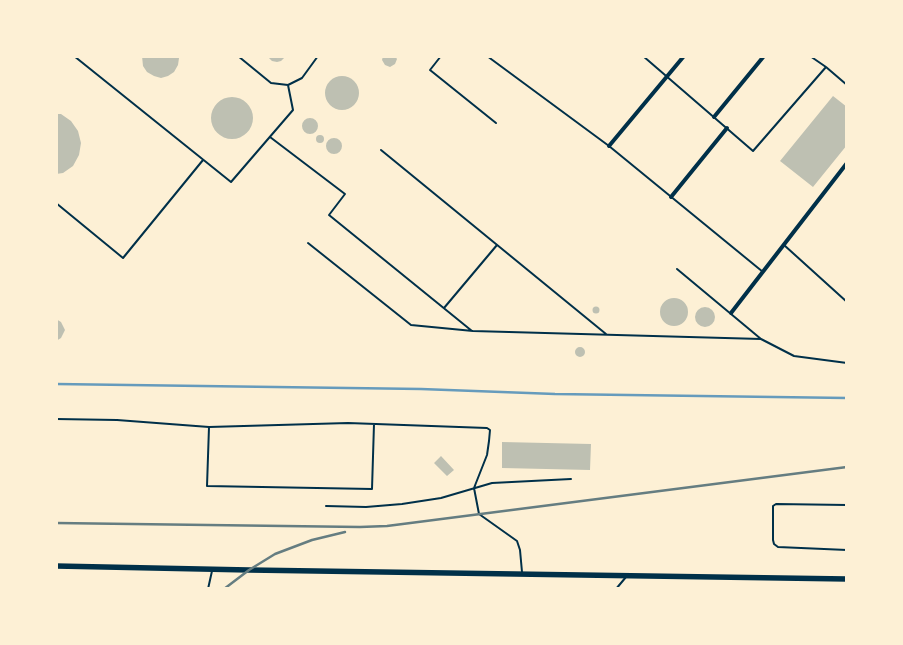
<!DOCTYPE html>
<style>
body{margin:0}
#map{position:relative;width:903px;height:645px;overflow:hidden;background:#fdf0d5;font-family:"Work Sans",sans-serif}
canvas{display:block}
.frame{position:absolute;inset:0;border:58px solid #fdf0d5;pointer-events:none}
</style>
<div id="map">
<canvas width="903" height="645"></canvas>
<div class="frame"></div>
</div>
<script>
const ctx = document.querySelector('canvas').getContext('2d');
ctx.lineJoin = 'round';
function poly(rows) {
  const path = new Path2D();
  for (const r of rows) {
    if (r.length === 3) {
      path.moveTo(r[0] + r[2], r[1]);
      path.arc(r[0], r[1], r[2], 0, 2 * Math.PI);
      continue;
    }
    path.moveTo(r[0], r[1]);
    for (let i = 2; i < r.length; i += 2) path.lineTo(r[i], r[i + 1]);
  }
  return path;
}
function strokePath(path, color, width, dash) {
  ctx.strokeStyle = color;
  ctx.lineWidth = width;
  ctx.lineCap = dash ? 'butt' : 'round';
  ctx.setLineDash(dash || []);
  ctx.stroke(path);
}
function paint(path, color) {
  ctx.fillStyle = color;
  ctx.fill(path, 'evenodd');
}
strokePath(poly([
 [56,384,421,389,555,394,847,398]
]), '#669bbc', 2.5);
paint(poly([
 [142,56,179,56,179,58,178,65,174,72,168,76,161,78,154,76,147,72,143,66],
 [267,56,286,56,281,61,277,62,272,61],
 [383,56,395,56,397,59,395,64,390,67,385,65,382,60],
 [342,93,17],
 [833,96,847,107,847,145,813,187,780,161],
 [232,118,21],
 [56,114,61,114,71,121,78,131,81,143,79,155,73,166,63,173,56,174],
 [310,126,8],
 [320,139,4],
 [334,146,8],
 [674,312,14],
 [596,310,3.5],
 [705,317,10],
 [56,319,61,322,65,330,61,338,56,341],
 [580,352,5],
 [502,442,591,444,590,470,502,468],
 [441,456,454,470,447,476,434,463]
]), '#bec0b2');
strokePath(poly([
 [74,56,231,182,293,110,288,85],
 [238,56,271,83,288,85,302,78,318,56],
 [441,56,430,70,496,123],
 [487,56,609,146,763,272],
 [643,56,753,151,826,67],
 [810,56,826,67,847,85],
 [270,137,345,194,329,215,472,331],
 [381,150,606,334],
 [56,203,123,258,203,160],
 [308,243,411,325,473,331,761,339,794,356,847,363],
 [784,245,847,302],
 [677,269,761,339],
 [444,308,497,245],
 [56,419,117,420,209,427,348,423,487,428,490,430,489,441,487,455,474,488,479,514,517,541,520,550,522,572],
 [209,427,207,486,372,489,374,424],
 [847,505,776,504,773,506,773,540,774,544,778,547,847,550],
 [326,506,366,507,402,504,441,498,492,483,571,479],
 [208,589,212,571],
 [616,589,626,577]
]), '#003049', 2);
strokePath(poly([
 [714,117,764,56],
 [609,146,684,56],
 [671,197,727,128],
 [731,313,847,163]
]), '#003049', 4);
strokePath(poly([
 [56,566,249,570,847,579]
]), '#003049', 5.5);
strokePath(poly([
 [56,523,360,527,387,526,847,467],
 [224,589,249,570,275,554,312,540,345,532]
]), '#657d81', 2.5);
</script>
